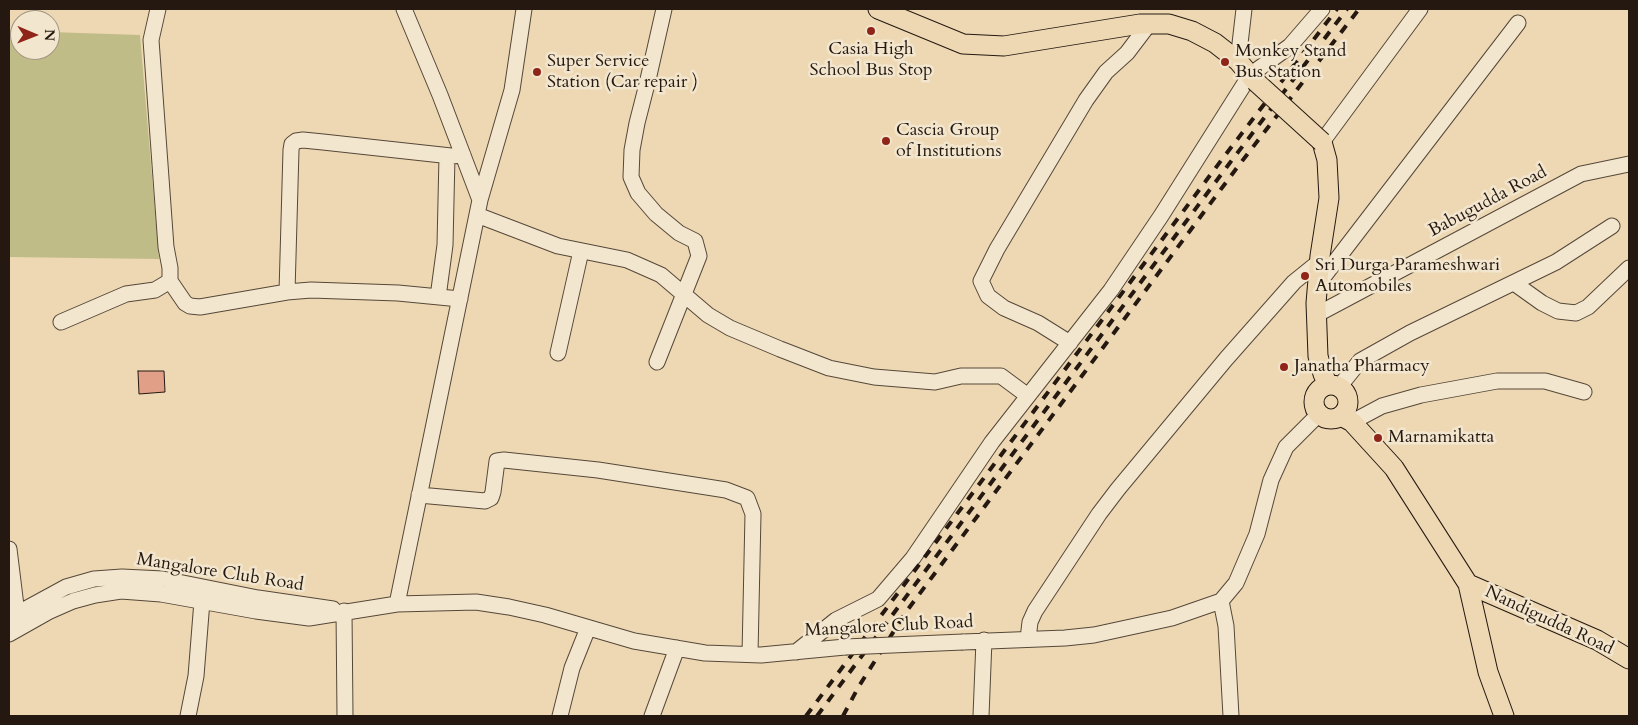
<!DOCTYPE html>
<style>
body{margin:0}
#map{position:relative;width:1638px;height:725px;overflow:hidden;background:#edd8b3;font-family:Cardo,serif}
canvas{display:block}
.frame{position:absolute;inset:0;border:10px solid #241810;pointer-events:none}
.north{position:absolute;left:10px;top:10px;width:50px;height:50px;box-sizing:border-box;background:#f3e6ce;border:1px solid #a09482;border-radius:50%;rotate:91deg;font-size:14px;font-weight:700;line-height:20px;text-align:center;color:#241810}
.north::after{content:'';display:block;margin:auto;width:18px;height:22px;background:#8f2418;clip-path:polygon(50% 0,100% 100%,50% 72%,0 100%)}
</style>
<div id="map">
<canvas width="1638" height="725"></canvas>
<div class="frame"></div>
<div class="north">N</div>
</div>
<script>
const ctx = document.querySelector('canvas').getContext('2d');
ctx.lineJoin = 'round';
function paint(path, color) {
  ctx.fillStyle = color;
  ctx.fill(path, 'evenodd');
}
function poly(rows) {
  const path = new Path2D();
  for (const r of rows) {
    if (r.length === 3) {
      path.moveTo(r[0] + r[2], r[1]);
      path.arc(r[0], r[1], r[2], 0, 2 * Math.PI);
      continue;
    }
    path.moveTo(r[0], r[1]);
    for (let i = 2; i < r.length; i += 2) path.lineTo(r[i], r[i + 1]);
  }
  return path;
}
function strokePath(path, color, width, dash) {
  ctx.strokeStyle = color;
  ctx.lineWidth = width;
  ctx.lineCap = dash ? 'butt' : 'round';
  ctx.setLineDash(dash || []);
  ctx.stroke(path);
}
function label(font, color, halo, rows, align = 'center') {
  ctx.font = font + ' Cardo,serif';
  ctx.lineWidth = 5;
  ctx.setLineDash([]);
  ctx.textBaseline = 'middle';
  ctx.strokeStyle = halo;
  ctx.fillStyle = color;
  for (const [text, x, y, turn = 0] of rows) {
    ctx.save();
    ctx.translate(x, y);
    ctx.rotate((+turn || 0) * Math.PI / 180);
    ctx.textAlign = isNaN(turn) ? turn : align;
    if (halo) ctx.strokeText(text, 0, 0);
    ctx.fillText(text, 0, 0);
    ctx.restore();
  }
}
paint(poly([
 [9,30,20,31,20,50,50,50,50,32,140,35,159,259,9,257]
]), '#c0bc87');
const building = poly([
 [138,371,164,371,165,392,139,394,138,371]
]);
paint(building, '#e19f88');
strokePath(building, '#241810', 1);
const minor = poly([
 [1238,61,1244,9],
 [1322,142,1420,9],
 [480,200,512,90,524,9],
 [477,215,558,246,627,260,661,275,708,315,730,328,780,349,829,368,874,377,935,382,961,376,1001,376,1028,396],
 [170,281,185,303,190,306,200,307,287,292,311,290,398,293,460,299],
 [1514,283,1542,303,1558,311,1576,313,1588,307,1629,268],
 [1318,284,1518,23],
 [287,292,291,150,292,144,296,141,303,140,323,142,451,156,463,155],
 [438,297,445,245,447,156],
 [1316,315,1581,174,1629,164],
 [61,322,126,294,155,290,170,281,170,268,166,247,151,40,158,9],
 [1070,343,1038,323,1004,308,988,296,981,281,997,249,1086,100,1106,72,1127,53,1149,24],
 [558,353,581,251],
 [657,362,699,256,695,241,679,233,656,214,638,193,631,177,632,150,637,123,647,84,664,9],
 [1339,387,1360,361,1410,333,1556,262,1612,226],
 [1352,422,1382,406,1421,395,1497,381,1545,381,1584,392],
 [419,495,485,501,491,498,493,492,497,461,504,460,598,470,707,487,726,490,747,498,753,514,750,654],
 [9,549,17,614],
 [1221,601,1226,626,1231,716],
 [397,604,480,200,440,95,404,9],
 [344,611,345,716],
 [9,618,66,587,94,579,122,577,163,579,258,598,333,609],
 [9,634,48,612,73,601,95,595,121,591,161,594,256,611,309,618,397,604,476,602,509,607,545,615,634,641,705,653,761,655,845,647],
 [1028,639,1030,622,1035,611,1099,514,1118,489,1226,359,1294,282,1320,261],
 [963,642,1065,638,1094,635,1172,618,1221,601,1236,583,1257,534,1271,480,1286,447,1319,414],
 [796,652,836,620,878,599,913,558,992,442,1111,290,1161,216,1250,75,1290,46,1322,9],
 [188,716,196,676,202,601],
 [560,716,572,668,588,628],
 [652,716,677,648],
 [981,716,984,640]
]);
const major = poly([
 [878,9,963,44,1004,46,1140,24,1169,24,1192,31,1215,43,1238,61,1255,81],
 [1322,142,1327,160,1329,198,1320,256,1316,303,1318,356,1323,374,1328,385],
 [1331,402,17],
 [1341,416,1352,422,1394,468,1468,584,1488,672,1504,716],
 [1468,584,1597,640,1629,659]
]);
strokePath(minor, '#564839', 17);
strokePath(major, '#241810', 21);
strokePath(minor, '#f3e6ce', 15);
strokePath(major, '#edd8b3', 19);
strokePath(poly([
 [806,716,1223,158,1337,9],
 [817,716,1229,164,1347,9],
 [843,716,859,686,906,612,1236,169,1359,9]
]), '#241810', 4, [9, 9]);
const minorBridge = poly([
 [845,647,963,642]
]);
const majorBridge = poly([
 [1255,81,1322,142]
]);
strokePath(minorBridge, '#564839', 17, []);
strokePath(majorBridge, '#241810', 21, []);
strokePath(minorBridge, '#f3e6ce', 15);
strokePath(majorBridge, '#edd8b3', 19);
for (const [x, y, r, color] of [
 [871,31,5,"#8f2418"],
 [1225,62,5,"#8f2418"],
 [537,72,5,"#8f2418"],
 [886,141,5,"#8f2418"],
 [1305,276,5,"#8f2418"],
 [1284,367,5,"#8f2418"],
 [1378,438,5,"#8f2418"]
]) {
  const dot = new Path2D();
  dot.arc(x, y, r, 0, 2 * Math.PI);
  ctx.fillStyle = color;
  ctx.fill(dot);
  strokePath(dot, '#f3e6ce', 2);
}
label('18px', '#241810', '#f3e6ce', [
 ["Casia High",871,50,"center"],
 ["School Bus Stop",871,71,"center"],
 ["Monkey Stand",1235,52],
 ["Bus Station",1235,73],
 ["Super Service",547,62],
 ["Station (Car repair )",547,83],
 ["Cascia Group",896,131],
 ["of Institutions",896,152],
 ["Sri Durga Parameshwari",1315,266],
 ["Automobiles",1315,287],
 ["Janatha Pharmacy",1294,367],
 ["Marnamikatta",1388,438]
], 'left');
label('18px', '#241810', '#f3e6ce', [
 ["Babugudda Road",1488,202,-28],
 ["Mangalore Club Road",220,573,9],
 ["Nandigudda Road",1549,621,25],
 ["Mangalore Club Road",889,627,-3]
]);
</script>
